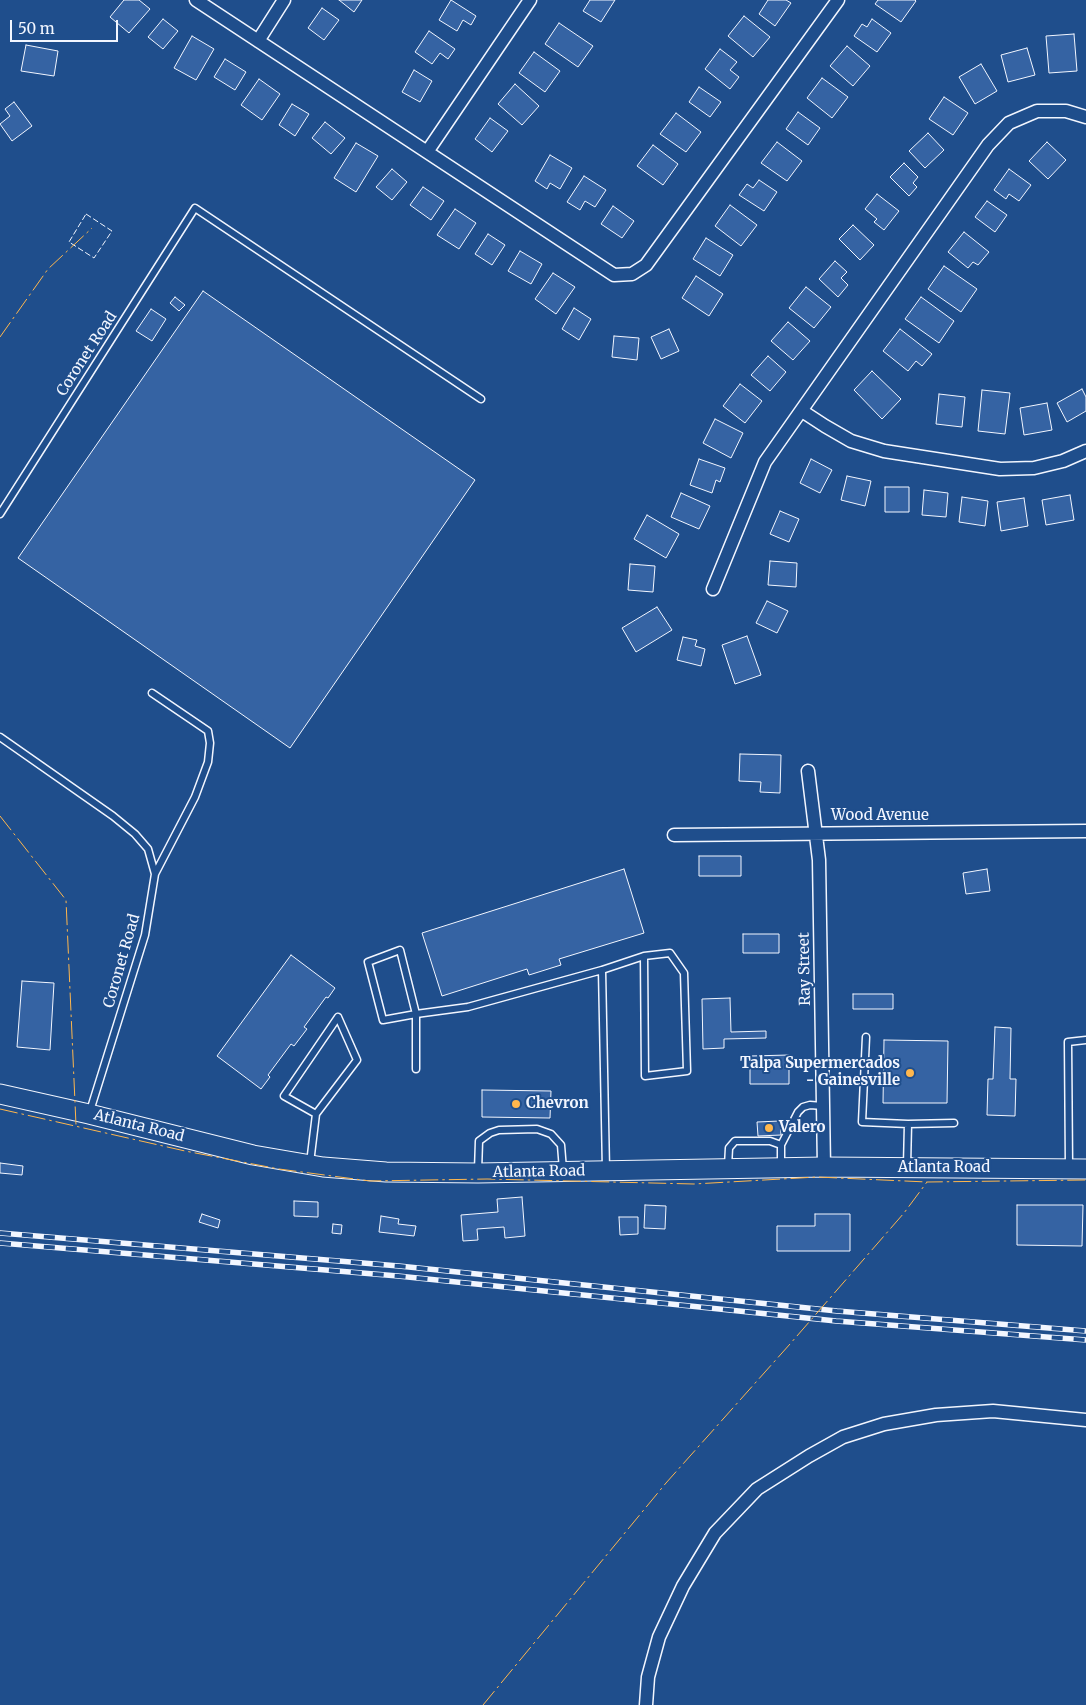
<!DOCTYPE html>
<style>
body{margin:0}
#map{position:relative;width:1086px;height:1705px;overflow:hidden;background:#1f4e8c;font-family:Merriweather,serif}
canvas{display:block}
.scale{position:absolute;left:10px;top:20px;width:108px;height:22px;box-sizing:border-box;border:2px solid #f2f6ff;border-top:0;padding-left:6px;font-size:15px;line-height:18px;white-space:nowrap;color:#f2f6ff;-webkit-text-stroke:4px #1f4e8c;paint-order:stroke}
</style>
<div id="map">
<canvas width="1086" height="1705"></canvas>
<div class="scale">50 m</div>
</div>
<script>
const ctx = document.querySelector('canvas').getContext('2d');
ctx.lineJoin = 'round';
function paint(path, color) {
  ctx.fillStyle = color;
  ctx.fill(path, 'evenodd');
}
function poly(rows) {
  const path = new Path2D();
  for (const r of rows) {
    path.moveTo(r[0], r[1]);
    for (let i = 2; i < r.length; i += 2) path.lineTo(r[i], r[i + 1]);
  }
  return path;
}
function strokePath(path, color, width, dash) {
  ctx.strokeStyle = color;
  ctx.lineWidth = width;
  ctx.lineCap = dash ? 'butt' : 'round';
  ctx.setLineDash(dash || []);
  ctx.stroke(path);
}
function label(font, color, halo, rows, align = 'center') {
  ctx.font = font + ' Merriweather,serif';
  ctx.lineWidth = 4;
  ctx.setLineDash([]);
  ctx.textBaseline = 'middle';
  ctx.strokeStyle = halo;
  ctx.fillStyle = color;
  for (const [text, x, y, turn = 0] of rows) {
    ctx.save();
    ctx.translate(x, y);
    ctx.rotate((+turn || 0) * Math.PI / 180);
    ctx.textAlign = isNaN(turn) ? turn : align;
    if (halo) ctx.strokeText(text, 0, 0);
    ctx.fillText(text, 0, 0);
    ctx.restore();
  }
}
const building = poly([
 [124,0,139,0,150,9,129,33,110,17,124,0],
 [339,0,362,0,354,12,339,0],
 [451,0,476,16,471,25,463,20,457,31,439,20,451,0],
 [590,0,615,0,601,22,583,11,590,0],
 [768,0,786,0,791,3,775,26,759,14,768,0],
 [878,0,915,0,916,1,901,22,875,4,878,0],
 [322,8,339,20,324,40,308,28,322,8],
 [744,16,770,37,753,57,728,36,744,16],
 [163,19,178,31,163,49,148,37,163,19],
 [872,19,891,33,877,52,854,36,862,24,867,27,872,19],
 [559,23,593,46,578,67,545,44,559,23],
 [429,31,455,49,448,59,440,53,432,64,415,52,429,31],
 [1074,34,1077,71,1049,73,1046,36,1074,34],
 [192,36,214,49,196,80,174,68,192,36],
 [26,45,58,51,54,76,21,71,26,45],
 [847,46,870,66,853,86,830,66,847,46],
 [1027,48,1035,75,1008,82,1001,55,1027,48],
 [720,49,737,62,730,70,739,77,730,89,705,69,720,49],
 [534,52,560,71,545,92,519,73,534,52],
 [225,59,246,72,235,90,214,77,225,59],
 [981,64,997,91,975,104,959,77,981,64],
 [414,70,432,81,420,102,402,92,414,70],
 [822,78,848,97,832,118,807,98,822,78],
 [259,79,280,94,262,120,241,105,259,79],
 [515,84,539,106,522,125,498,104,515,84],
 [699,87,721,102,710,117,689,102,699,87],
 [944,97,968,113,953,135,929,119,944,97],
 [14,102,32,126,12,141,0,124,10,116,5,109,14,102],
 [292,104,309,114,295,136,279,125,292,104],
 [798,112,820,128,808,145,786,129,798,112],
 [676,113,701,132,686,152,660,134,676,113],
 [490,118,508,131,492,152,475,139,490,118],
 [325,122,345,138,331,154,312,138,325,122],
 [928,133,944,150,925,168,909,151,928,133],
 [777,142,802,161,787,181,761,163,777,142],
 [1047,142,1066,160,1048,179,1029,161,1047,142],
 [356,143,378,156,356,192,334,178,356,143],
 [653,145,678,164,663,185,637,166,653,145],
 [550,155,572,168,560,189,550,183,547,189,535,181,550,155],
 [904,163,918,177,913,183,917,187,909,196,890,177,904,163],
 [392,169,407,182,392,200,376,187,392,169],
 [1009,169,1031,185,1019,201,1009,194,1006,199,994,190,1009,169],
 [584,176,606,190,595,207,585,201,580,210,567,202,584,176],
 [759,180,777,192,764,211,739,195,747,184,753,188,759,180],
 [423,187,444,201,431,220,410,205,423,187],
 [877,194,899,211,884,230,874,222,877,219,865,209,877,194],
 [987,201,1007,215,995,232,975,217,987,201],
 [730,205,757,225,741,246,715,226,730,205],
 [613,206,634,221,622,238,601,224,613,206],
 [455,209,476,223,459,249,437,235,455,209],
 [853,225,874,245,860,260,839,239,853,225],
 [964,232,989,252,978,265,973,262,968,268,948,252,964,232],
 [488,234,505,245,492,265,475,254,488,234],
 [706,238,733,255,720,276,693,259,706,238],
 [520,251,542,264,531,284,508,271,520,251],
 [835,261,847,272,841,278,848,285,838,297,819,279,835,261],
 [944,266,977,289,961,312,928,289,944,266],
 [553,273,575,287,556,314,535,299,553,273],
 [696,276,723,294,709,316,682,298,696,276],
 [806,287,831,307,814,328,789,308,806,287],
 [203,291,475,480,290,748,18,558,203,291],
 [175,297,185,305,179,311,170,303,175,297],
 [921,297,954,321,939,343,905,319,921,297],
 [574,308,591,319,579,340,562,329,574,308],
 [151,309,166,319,152,341,136,331,151,309],
 [788,322,810,341,793,360,771,341,788,322],
 [669,329,679,351,661,359,651,337,669,329],
 [900,329,932,354,922,366,916,361,908,371,883,351,900,329],
 [614,336,639,338,637,360,612,357,614,336],
 [768,356,786,372,770,391,751,375,768,356],
 [872,371,901,399,882,419,854,390,872,371],
 [740,384,762,401,745,423,723,406,740,384],
 [1082,389,1086,397,1086,411,1067,422,1057,403,1082,389],
 [982,390,1010,393,1005,434,978,431,982,390],
 [939,394,965,397,962,427,936,424,939,394],
 [1047,403,1052,430,1024,435,1020,408,1047,403],
 [715,419,743,433,731,458,703,443,715,419],
 [699,459,725,468,720,482,716,480,712,493,690,485,699,459],
 [811,459,832,470,820,493,800,483,811,459],
 [847,476,871,481,865,506,841,500,847,476],
 [885,487,909,487,909,512,885,512,885,487],
 [924,490,948,493,946,517,922,515,924,490],
 [681,493,710,506,699,529,671,517,681,493],
 [1070,495,1074,520,1046,525,1042,500,1070,495],
 [962,497,988,501,985,526,959,522,962,497],
 [1024,498,1028,526,1001,531,997,502,1024,498],
 [780,511,799,519,789,542,770,534,780,511],
 [647,515,679,534,666,558,634,539,647,515],
 [770,561,797,563,796,587,768,585,770,561],
 [630,564,655,566,653,592,628,590,630,564],
 [767,601,788,611,777,633,756,623,767,601],
 [657,607,672,630,636,652,622,628,657,607],
 [747,636,761,675,735,684,722,645,747,636],
 [683,637,697,640,695,646,705,649,701,666,677,660,683,637],
 [740,754,781,755,780,793,760,792,761,782,739,781,740,754],
 [699,856,741,856,741,876,699,876,699,856],
 [624,869,644,933,559,959,561,965,529,975,527,969,442,996,422,933,624,869],
 [987,869,990,891,966,894,963,873,987,869],
 [743,934,779,934,779,953,743,953,743,934],
 [291,955,335,988,328,998,326,997,304,1027,307,1029,294,1046,291,1044,268,1075,270,1077,261,1089,217,1056,291,955],
 [22,981,54,983,50,1050,17,1047,22,981],
 [853,994,893,994,893,1009,853,1009,853,994],
 [730,998,731,1032,766,1031,766,1038,724,1039,724,1048,703,1049,702,999,730,998],
 [995,1027,1011,1028,1010,1079,1016,1079,1015,1116,987,1115,988,1079,993,1079,995,1027],
 [884,1040,948,1041,947,1103,883,1103,884,1040],
 [789,1055,789,1084,750,1084,750,1056,789,1055],
 [482,1090,551,1091,550,1118,482,1117,482,1090],
 [780,1121,781,1135,758,1136,757,1122,780,1121],
 [0,1163,23,1166,22,1175,0,1173,0,1163],
 [522,1197,525,1236,505,1238,504,1227,477,1229,478,1240,463,1241,461,1215,498,1212,497,1199,522,1197],
 [294,1201,318,1202,318,1217,294,1216,294,1201],
 [645,1205,666,1206,665,1229,644,1228,645,1205],
 [1017,1205,1083,1205,1082,1246,1017,1245,1017,1205],
 [202,1214,220,1220,218,1228,199,1222,202,1214],
 [815,1214,850,1214,850,1251,777,1251,777,1226,815,1226,815,1214],
 [381,1216,399,1219,398,1224,416,1226,414,1236,379,1232,381,1216],
 [619,1217,638,1217,638,1234,620,1235,619,1217],
 [333,1224,342,1225,341,1234,332,1233,333,1224]
]);
paint(building, '#3563a3');
strokePath(building, '#f2f6ff', 1);
const service = poly([
 [0,514,195,208,481,399],
 [152,693,208,731,210,743,208,762,195,797,155,874],
 [0,737,113,816,135,834,148,849,155,874,145,935,90,1111],
 [602,970,644,956,670,953,684,973,687,1071,645,1076,644,956],
 [866,1037,862,1122,908,1124,907,1166],
 [416,1069,416,1014,400,950,368,962,383,1020,416,1014,468,1007,602,970,606,1170],
 [316,1114,284,1096,338,1017],
 [908,1124,954,1123],
 [310,1163,316,1114,357,1060,338,1017],
 [728,1166,729,1148,735,1141,770,1141,781,1145],
 [781,1166,781,1145,798,1112,803,1107,810,1105,823,1106],
 [1069,1167,1068,1042,1086,1040],
 [478,1171,479,1141,490,1133,499,1130,537,1129,551,1134,561,1145,563,1170]
]);
const minor = poly([
 [196,0,614,275,632,274,646,265,838,0],
 [258,41,284,0],
 [427,152,530,0],
 [802,411,825,426,851,441,884,451,1000,469,1034,468,1063,461,1086,451],
 [713,589,765,462,988,145,1009,123,1037,111,1066,111,1086,117],
 [808,771,819,860,824,1167],
 [674,835,1086,831],
 [646,1705,648,1677,659,1637,683,1586,715,1533,757,1489,809,1456,843,1437,884,1424,936,1415,993,1411,1086,1420]
]);
const secondary = poly([
 [0,1094,89,1114,253,1155,323,1167,386,1172,478,1173,824,1167,1086,1169]
]);
strokePath(service, '#f2f6ff', 9);
strokePath(minor, '#f2f6ff', 15);
strokePath(secondary, '#f2f6ff', 21);
strokePath(service, '#1f4e8c', 6);
strokePath(minor, '#1f4e8c', 12);
strokePath(secondary, '#1f4e8c', 19);
const rail = poly([
 [0,1233,399,1266,837,1311,1086,1331],
 [0,1243,398,1276,836,1321,1086,1340]
]);
strokePath(rail, '#f2f6ff', 5.5);
strokePath(rail, '#1f4e8c', 4, [11]);
strokePath(poly([
 [86,214,112,231,94,258,69,242,86,214]
]), '#f2f6ff', 1, [6, 2.5]);
strokePath(poly([
 [0,337,48,269,92,228],
 [0,816,66,900,76,1125],
 [0,1109,185,1151,279,1169,370,1181,487,1179,694,1184,817,1177,927,1182],
 [483,1705,666,1483,790,1344,904,1213,927,1182,1086,1180]
]), '#ffb74d', 1, [18, 4, 2.5, 4]);
for (const [x, y, r, color] of [
 [910,1073,5,"#ffb74d"],
 [516,1104,5,"#ffb74d"],
 [769,1128,5,"#ffb74d"]
]) {
  const dot = new Path2D();
  dot.arc(x, y, r, 0, 2 * Math.PI);
  ctx.fillStyle = color;
  ctx.fill(dot);
  strokePath(dot, '#1f4e8c', 2);
}
label('15px', '#f2f6ff', '#1f4e8c', [
 ["Coronet Road",87,354,-57],
 ["Wood Avenue",880,816],
 ["Coronet Road",122,961,-74],
 ["Ray Street",805,969,-91],
 ["Atlanta Road",139,1126,14],
 ["Atlanta Road",944,1168],
 ["Atlanta Road",539,1172,-1]
]);
label('bold 15px', '#f2f6ff', '#1f4e8c', [
 ["Talpa Supermercados",900,1064,"right"],
 ["- Gainesville",900,1081,"right"],
 ["Chevron",526,1104],
 ["Valero",779,1128]
], 'left');
</script>
